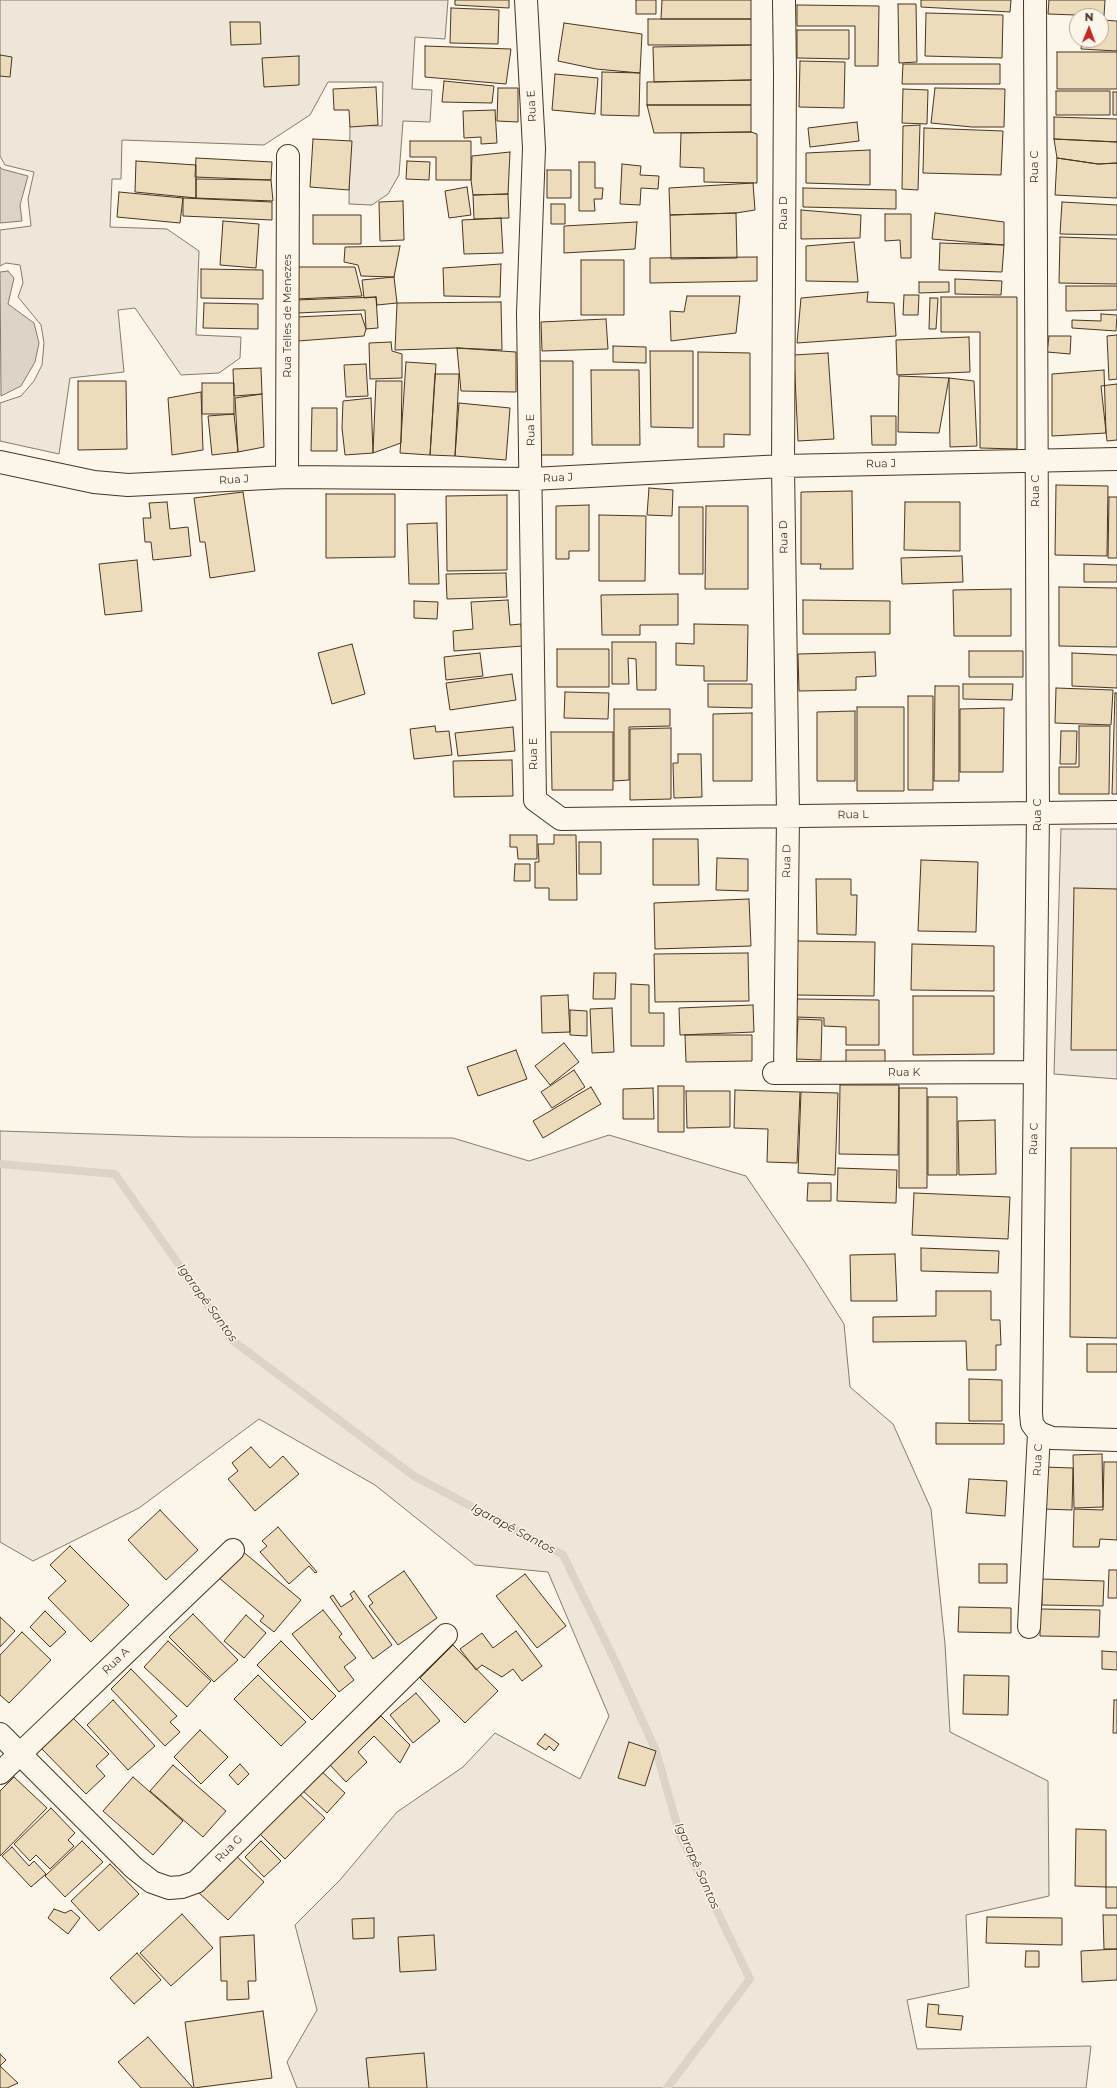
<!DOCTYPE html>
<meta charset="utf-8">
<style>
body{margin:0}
#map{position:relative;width:1117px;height:2088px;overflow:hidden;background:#fbf6e9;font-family:Montserrat,sans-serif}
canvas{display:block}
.north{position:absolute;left:1069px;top:8px;width:40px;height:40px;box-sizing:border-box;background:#fbf6e9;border:1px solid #b4a999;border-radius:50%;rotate:1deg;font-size:11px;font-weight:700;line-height:16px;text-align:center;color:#4a3520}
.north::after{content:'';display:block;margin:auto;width:14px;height:18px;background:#c62828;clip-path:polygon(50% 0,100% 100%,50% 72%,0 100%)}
</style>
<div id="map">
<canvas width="1117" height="2088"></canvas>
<div class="north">N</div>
</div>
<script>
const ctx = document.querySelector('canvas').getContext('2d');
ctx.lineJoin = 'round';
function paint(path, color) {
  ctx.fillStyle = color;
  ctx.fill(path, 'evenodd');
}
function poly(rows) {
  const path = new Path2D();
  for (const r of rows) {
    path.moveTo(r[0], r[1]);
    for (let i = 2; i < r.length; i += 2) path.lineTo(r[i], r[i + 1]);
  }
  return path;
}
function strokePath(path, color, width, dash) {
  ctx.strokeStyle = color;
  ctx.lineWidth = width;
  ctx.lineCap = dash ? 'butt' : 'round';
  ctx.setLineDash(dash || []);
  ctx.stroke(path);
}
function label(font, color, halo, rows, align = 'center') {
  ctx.font = font + ' Montserrat,sans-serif';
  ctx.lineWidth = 3;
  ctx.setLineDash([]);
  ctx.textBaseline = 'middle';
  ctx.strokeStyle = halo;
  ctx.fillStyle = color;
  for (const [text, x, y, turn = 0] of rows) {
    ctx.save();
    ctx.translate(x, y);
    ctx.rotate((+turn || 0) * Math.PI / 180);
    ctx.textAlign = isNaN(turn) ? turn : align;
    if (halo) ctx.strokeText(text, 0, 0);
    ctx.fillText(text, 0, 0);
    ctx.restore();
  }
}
const green = poly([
 [0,0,448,0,445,39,415,37,412,89,432,90,430,122,403,121,399,175,388,194,372,205,349,204,350,125,382,126,383,82,328,82,310,115,264,145,122,140,121,179,112,179,110,227,167,229,199,251,196,335,241,337,240,358,219,373,181,375,135,308,118,310,124,372,70,378,59,454,0,441,0,403,21,396,34,381,42,365,44,343,41,325,18,297,23,283,20,265,6,263,0,266,0,230,31,226,28,199,34,172,5,165,0,156,0,0],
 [1061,829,1117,829,1117,1079,1054,1074,1061,829],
 [0,1131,190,1137,453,1138,529,1161,609,1135,746,1176,806,1264,844,1324,850,1387,893,1424,931,1509,945,1644,950,1732,1048,1781,1049,1896,966,1915,969,1987,907,2000,917,2049,1091,2046,1086,2088,297,2088,287,2062,317,2010,295,1925,340,1880,397,1812,463,1767,495,1733,580,1779,609,1716,548,1572,475,1565,375,1485,259,1419,139,1508,33,1561,0,1542,0,1131]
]);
paint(green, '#ede6d9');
strokePath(green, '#887966', 1);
const water = poly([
 [0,167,2,169,28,176,20,205,22,221,0,223,0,167],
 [8,271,14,278,8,304,34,323,39,343,35,362,21,386,1,396,0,272,8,271]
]);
paint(water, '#dcd4c6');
strokePath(water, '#887966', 1);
strokePath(poly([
 [0,1164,115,1174,232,1340,414,1476,563,1555,617,1665,656,1751,680,1835,750,1979,667,2088]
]), '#dcd4c6', 8);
const building = poly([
 [455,0,509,0,509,8,455,5,455,0],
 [636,0,656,0,656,14,636,14,636,0],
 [662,0,751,0,751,19,661,19,662,0],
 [921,0,1011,0,1010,12,921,7,921,0],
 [1049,0,1105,0,1104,16,1048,14,1049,0],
 [898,4,916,4,917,62,899,63,898,4],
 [797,5,879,6,878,66,855,66,855,26,797,26,797,5],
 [451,8,499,10,498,44,450,43,451,8],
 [926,13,1003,15,1002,58,925,56,926,13],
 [648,19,751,19,751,45,648,45,648,19],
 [1101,20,1117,21,1117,51,1081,49,1082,40,1101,40,1101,20],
 [230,22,260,22,261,44,231,45,230,22],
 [564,23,642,34,640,73,596,69,558,61,564,23],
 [797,30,849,30,849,59,797,58,797,30],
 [751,45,751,80,654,82,653,47,751,45],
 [425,46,511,49,506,84,425,77,425,46],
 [1057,52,1117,52,1117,89,1057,89,1057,52],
 [0,55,12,57,10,77,0,76,0,55],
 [299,56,299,85,264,87,262,58,299,56],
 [800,61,845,62,844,108,799,107,800,61],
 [903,64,1000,64,1000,84,902,84,903,64],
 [602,72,640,73,639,116,601,115,602,72],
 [555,74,598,78,595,114,552,110,555,74],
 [751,80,751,105,647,105,647,82,751,80],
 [444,81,494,86,492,103,442,102,444,81],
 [376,87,378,125,350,127,349,110,334,110,333,89,376,87],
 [498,88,518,88,518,122,497,121,498,88],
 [935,88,1005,89,1004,127,972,127,931,123,935,88],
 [903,89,928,90,927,124,902,123,903,89],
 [1056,91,1110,91,1110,115,1056,115,1056,91],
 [1113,92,1117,92,1117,115,1113,115,1113,92],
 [647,105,751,105,751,132,654,133,647,105],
 [495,110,497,143,481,144,481,137,464,138,463,111,495,110],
 [1054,117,1117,119,1117,142,1054,139,1054,117],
 [857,122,859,141,810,147,808,128,857,122],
 [920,125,918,190,902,189,903,126,920,125],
 [924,128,1003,131,1001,175,923,173,924,128],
 [751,132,757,134,757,183,704,182,704,168,680,167,681,133,751,132],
 [313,139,352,141,349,190,310,187,313,139],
 [1054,139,1117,142,1117,163,1098,164,1057,158,1054,139],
 [410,141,471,141,471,180,436,180,436,157,410,157,410,141],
 [870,150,870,185,806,183,806,153,870,150],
 [510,152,508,194,473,195,471,180,472,156,510,152],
 [196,158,272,162,271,180,195,177,196,158],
 [1057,158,1098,164,1117,163,1117,198,1055,195,1057,158],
 [136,161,196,165,196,198,135,192,136,161],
 [407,161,430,162,429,180,406,179,407,161],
 [579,162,595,162,595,188,603,188,602,199,594,199,595,211,579,211,579,162],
 [622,164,641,166,640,175,659,176,658,189,641,188,640,205,620,204,622,164],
 [547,170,571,170,571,198,547,198,547,170],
 [196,179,271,180,273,201,196,198,196,179],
 [753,183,755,210,736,213,670,215,669,188,753,183],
 [467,187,471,215,449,218,445,191,467,187],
 [803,188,896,190,896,209,803,207,803,188],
 [119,192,183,198,180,223,117,217,119,192],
 [508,194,509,218,474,219,473,195,508,194],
 [183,198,272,202,272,220,183,216,183,198],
 [403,201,404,240,380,241,379,202,403,201],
 [1062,202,1117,205,1117,235,1060,234,1062,202],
 [551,204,565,204,565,224,551,224,551,204],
 [801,210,861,215,860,238,801,239,801,210],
 [736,213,737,258,671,259,670,215,736,213],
 [935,213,1004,222,1004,245,932,239,935,213],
 [885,214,911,214,911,258,901,258,900,240,885,241,885,214],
 [313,215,361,215,361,244,313,244,313,215],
 [501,218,503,253,464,254,462,220,501,218],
 [223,221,259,224,256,268,220,265,223,221],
 [637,222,635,249,564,253,564,226,637,222],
 [1060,237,1117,239,1117,284,1059,283,1060,237],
 [854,242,858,282,806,281,806,246,854,242],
 [940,243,1004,245,1002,272,939,270,940,243],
 [400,246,394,277,361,276,358,265,344,262,345,247,400,246],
 [757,257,757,281,650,283,650,258,757,257],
 [581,260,624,260,624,315,581,315,581,260],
 [501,264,500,297,444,296,443,268,501,264],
 [296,267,355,267,362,296,296,299,296,267],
 [201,269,263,270,263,299,201,298,201,269],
 [394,277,397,303,377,305,376,297,364,298,362,280,394,277],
 [955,279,1002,281,1001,295,955,294,955,279],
 [919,282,949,282,949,292,919,293,919,282],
 [1066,286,1117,286,1117,310,1066,311,1066,286],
 [868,292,867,302,894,303,896,336,797,343,801,298,868,292],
 [904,295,919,295,918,315,903,315,904,295],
 [687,296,740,296,736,333,671,341,670,311,684,312,687,296],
 [376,297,378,328,366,329,365,310,297,313,296,300,376,297],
 [941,297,1017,297,1017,449,980,448,980,332,941,332,941,297],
 [930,298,938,298,936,329,929,329,930,298],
 [501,302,502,350,457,348,395,350,397,303,501,302],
 [204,303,258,304,258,329,203,328,204,303],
 [361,314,366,329,364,336,298,341,297,317,361,314],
 [1101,314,1117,315,1116,331,1072,328,1072,320,1101,321,1101,314],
 [606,319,608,349,542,351,541,322,606,319],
 [1117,335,1117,379,1109,380,1107,336,1117,335],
 [1049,336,1071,336,1070,354,1047,352,1049,336],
 [969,337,970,372,897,375,896,340,969,337],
 [391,342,392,351,402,354,402,378,370,379,369,343,391,342],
 [613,346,646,347,646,363,613,362,613,346],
 [457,348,516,352,516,392,461,391,457,348],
 [650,351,693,351,693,428,651,427,650,351],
 [698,352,750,353,750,435,724,434,724,447,698,447,698,352],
 [828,353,834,439,798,441,794,355,828,353],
 [535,361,573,361,573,455,534,455,535,361],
 [406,362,436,364,430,455,400,453,406,362],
 [366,364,368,396,346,397,344,365,366,364],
 [261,368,262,394,234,396,233,369,261,368],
 [591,370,639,370,640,445,592,445,591,370],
 [1104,370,1106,433,1052,436,1052,374,1104,370],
 [435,374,459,374,455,456,430,455,435,374],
 [899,376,949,378,939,433,898,432,899,376],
 [949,378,974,381,977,446,950,447,949,378],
 [78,381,126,381,127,449,78,450,78,381],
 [376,381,402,381,401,443,373,453,376,381],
 [202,383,234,383,234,414,202,414,202,383],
 [1117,384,1117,440,1107,441,1101,386,1117,384],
 [201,392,203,450,172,455,168,398,201,392],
 [262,394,264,447,238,452,235,398,262,394],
 [371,398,373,453,345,455,342,428,343,401,371,398],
 [459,403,510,408,506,460,455,456,459,403],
 [312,408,337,408,337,451,311,451,312,408],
 [234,414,238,452,212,455,208,416,234,414],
 [871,416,896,416,896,445,872,445,871,416],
 [1056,485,1108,486,1107,556,1055,555,1056,485],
 [649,488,673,490,672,516,647,515,649,488],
 [852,491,853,569,820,569,821,564,801,564,801,492,852,491],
 [243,492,255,571,210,578,205,542,200,542,194,498,243,492],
 [326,494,395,494,395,557,326,558,326,494],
 [507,495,507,570,447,571,446,496,507,495],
 [1109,497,1117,497,1117,558,1108,558,1109,497],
 [167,502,170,529,188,527,191,556,153,560,151,542,145,542,143,518,151,518,149,503,167,502],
 [905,502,960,502,960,551,904,550,905,502],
 [589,505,589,551,569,551,569,559,556,559,556,506,589,505],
 [706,506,748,506,748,589,705,589,706,506],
 [679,507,703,507,703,574,679,574,679,507],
 [599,515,646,516,645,581,599,581,599,515],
 [437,523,439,584,409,584,407,524,437,523],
 [962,556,963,582,902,584,901,558,962,556],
 [137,560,142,611,105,615,99,564,137,560],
 [1084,564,1117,565,1117,582,1084,582,1084,564],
 [506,573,507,597,447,599,446,574,506,573],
 [1059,587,1117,588,1117,647,1059,646,1059,587],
 [1011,589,1011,636,954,636,953,590,1011,589],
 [678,594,678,625,640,625,640,635,602,635,601,595,678,594],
 [508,600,510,625,521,624,523,646,454,651,453,631,473,629,471,602,508,600],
 [803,600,890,601,890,634,803,634,803,600],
 [414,601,438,602,437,619,414,618,414,601],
 [694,624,748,625,747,681,704,681,704,666,676,665,676,643,694,644,694,624],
 [612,642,656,642,656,690,637,690,636,659,628,658,629,684,612,684,612,642],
 [352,644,365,694,332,704,318,653,352,644],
 [557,649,609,649,609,687,557,687,557,649],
 [969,651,1023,651,1023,677,969,677,969,651],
 [875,652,876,676,856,677,856,690,799,691,798,654,875,652],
 [480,653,483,676,446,680,444,657,480,653],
 [1072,653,1117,655,1117,688,1072,686,1072,653],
 [512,674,516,700,450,710,446,683,512,674],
 [708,684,752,684,752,708,708,707,708,684],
 [963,684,1013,684,1012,700,963,699,963,684],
 [935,686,959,686,959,781,934,781,935,686],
 [1056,688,1113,690,1111,725,1055,723,1056,688],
 [565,692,609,693,608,719,564,718,565,692],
 [1115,693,1117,693,1117,794,1112,794,1115,693],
 [908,696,933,696,933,790,908,790,908,696],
 [857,707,904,707,904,791,857,791,857,707],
 [1004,708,1003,772,960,772,960,709,1004,708],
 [614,709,670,709,670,726,629,727,629,780,614,781,614,709],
 [855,711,855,781,817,781,817,712,855,711],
 [752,713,752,781,713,781,713,714,752,713],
 [435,726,436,732,449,731,452,755,414,759,410,729,435,726],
 [1079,726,1110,726,1109,794,1059,794,1059,767,1079,767,1079,726],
 [513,727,515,751,458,756,455,733,513,727],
 [671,728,671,799,630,800,630,729,671,728],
 [1061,731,1077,731,1076,764,1060,764,1061,731],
 [551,732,613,732,613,790,552,790,551,732],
 [678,754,701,754,702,797,674,798,673,763,678,763,678,754],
 [512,760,513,796,454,797,453,761,512,760],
 [510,835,537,835,537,859,518,859,517,847,510,847,510,835],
 [554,835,576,835,577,900,549,900,549,888,535,888,535,862,539,862,538,844,554,844,554,835],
 [653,839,698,839,699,885,653,885,653,839],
 [579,842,601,842,601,874,579,874,579,842],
 [717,858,748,859,748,891,716,890,717,858],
 [921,860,978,862,976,932,918,931,921,860],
 [515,864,530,864,530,881,514,881,515,864],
 [816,879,851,879,851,895,857,895,856,935,817,934,816,879],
 [1074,888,1117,889,1117,1050,1071,1050,1074,888],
 [749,899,751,946,655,949,654,903,749,899],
 [797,941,875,942,874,996,796,995,797,941],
 [912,944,994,946,994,991,911,990,912,944],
 [748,953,749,1001,655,1002,654,954,748,953],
 [594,973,616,973,615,999,593,999,594,973],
 [631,984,649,985,649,1013,664,1013,664,1046,631,1046,631,984],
 [568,995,570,1032,542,1033,541,996,568,995],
 [913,996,994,996,994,1054,913,1055,913,996],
 [797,999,879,1000,879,1045,846,1045,846,1027,824,1026,824,1018,796,1017,797,999],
 [753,1005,754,1032,680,1035,679,1008,753,1005],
 [612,1008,614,1052,592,1053,590,1009,612,1008],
 [570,1010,587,1011,587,1036,570,1035,570,1010],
 [798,1019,822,1020,821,1060,796,1059,798,1019],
 [685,1035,752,1035,752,1061,686,1062,685,1035],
 [564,1043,579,1062,550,1085,535,1066,564,1043],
 [516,1050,527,1079,478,1096,467,1067,516,1050],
 [846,1050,885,1050,885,1064,846,1063,846,1050],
 [574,1070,585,1087,552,1108,541,1092,574,1070],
 [840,1085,899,1085,898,1155,839,1154,840,1085],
 [658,1086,684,1086,684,1132,658,1132,658,1086],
 [591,1087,601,1104,543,1138,533,1121,591,1087],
 [653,1088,654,1119,623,1119,623,1089,653,1088],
 [899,1088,927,1088,927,1188,899,1188,899,1088],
 [735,1090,800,1092,797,1163,767,1162,768,1129,734,1128,735,1090],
 [686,1091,730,1091,730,1127,687,1128,686,1091],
 [801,1092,838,1093,835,1175,798,1173,801,1092],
 [928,1097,957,1097,957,1175,928,1175,928,1097],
 [995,1120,996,1174,959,1175,958,1121,995,1120],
 [1071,1148,1117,1148,1117,1338,1070,1337,1071,1148],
 [838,1168,897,1170,896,1203,837,1201,838,1168],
 [808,1183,831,1183,831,1201,807,1201,808,1183],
 [914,1193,1010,1197,1008,1239,912,1235,914,1193],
 [921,1248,999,1251,998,1273,921,1271,921,1248],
 [895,1254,897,1301,851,1301,850,1255,895,1254],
 [936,1291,991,1291,991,1320,1000,1320,1001,1345,996,1345,996,1370,967,1370,966,1341,873,1342,873,1317,936,1316,936,1291],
 [1087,1344,1117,1344,1117,1372,1087,1372,1087,1344],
 [969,1379,1002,1380,1002,1421,969,1421,969,1379],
 [936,1423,1004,1424,1004,1444,936,1444,936,1423],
 [251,1447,270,1468,283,1456,299,1474,255,1511,228,1479,238,1471,232,1463,251,1447],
 [1102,1454,1103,1507,1074,1508,1073,1455,1102,1454],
 [1104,1462,1117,1462,1117,1540,1100,1539,1099,1547,1073,1547,1074,1509,1103,1510,1104,1462],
 [1043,1467,1073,1468,1072,1510,1043,1509,1043,1467],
 [969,1479,1007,1481,1005,1516,966,1513,969,1479],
 [160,1510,198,1550,166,1580,128,1540,160,1510],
 [278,1527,317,1572,315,1573,309,1566,289,1584,260,1552,267,1546,262,1541,278,1527],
 [70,1546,129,1605,91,1642,48,1598,66,1581,50,1565,70,1546],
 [241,1550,301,1600,274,1632,260,1621,264,1616,218,1577,241,1550],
 [979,1564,1007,1564,1007,1583,979,1583,979,1564],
 [1109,1570,1117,1570,1117,1598,1108,1598,1109,1570],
 [404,1571,437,1618,398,1645,369,1606,373,1603,368,1596,404,1571],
 [525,1574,566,1626,537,1648,496,1596,525,1574],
 [1042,1579,1104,1581,1103,1606,1042,1605,1042,1579],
 [354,1591,392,1645,373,1659,330,1597,333,1595,341,1607,353,1599,350,1594,354,1591],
 [959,1607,1011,1608,1011,1633,958,1632,959,1607],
 [1040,1609,1100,1610,1099,1637,1040,1636,1040,1609],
 [323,1610,342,1634,339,1637,356,1658,344,1667,354,1680,339,1692,292,1634,323,1610],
 [45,1611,66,1632,50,1647,30,1627,45,1611],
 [193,1614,238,1660,214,1682,169,1637,193,1614],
 [246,1615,266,1633,244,1658,224,1641,246,1615],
 [0,1617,15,1631,0,1647,0,1617],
 [516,1631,542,1666,522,1681,513,1669,502,1677,482,1665,476,1670,460,1649,482,1633,493,1648,516,1631],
 [22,1632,51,1660,9,1703,0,1695,0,1655,22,1632],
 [168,1641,211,1681,187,1707,144,1667,168,1641],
 [281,1641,336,1696,312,1720,257,1665,281,1641],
 [453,1645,498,1691,465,1723,420,1678,453,1645],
 [1102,1651,1117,1652,1117,1670,1102,1669,1102,1651],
 [131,1669,177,1716,170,1722,180,1732,165,1746,111,1689,131,1669],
 [258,1675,306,1722,281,1746,234,1699,258,1675],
 [964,1675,1009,1676,1008,1715,963,1714,964,1675],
 [416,1693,440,1721,413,1743,390,1715,416,1693],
 [113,1700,155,1746,128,1770,87,1725,113,1700],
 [1114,1700,1117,1700,1117,1733,1113,1733,1114,1700],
 [381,1716,410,1745,400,1763,374,1736,358,1752,367,1762,346,1782,330,1765,381,1716],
 [72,1717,109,1754,96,1766,105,1776,86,1794,41,1748,72,1717],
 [200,1730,228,1757,201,1784,174,1757,200,1730],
 [545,1734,559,1744,554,1751,549,1746,546,1750,537,1744,545,1734],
 [629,1742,656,1751,645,1786,618,1778,629,1742],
 [240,1764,249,1774,238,1785,229,1775,240,1764],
 [173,1765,226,1811,203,1837,150,1791,173,1765],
 [319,1769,345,1793,327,1813,301,1789,319,1769],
 [14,1777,47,1808,0,1856,0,1791,14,1777],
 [133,1777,183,1821,153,1855,103,1811,133,1777],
 [296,1791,325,1818,285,1859,258,1832,296,1791],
 [51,1808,75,1833,68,1840,74,1846,50,1869,36,1855,30,1861,14,1844,51,1808],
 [1076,1829,1106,1830,1106,1887,1075,1886,1076,1829],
 [82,1841,103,1862,65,1897,45,1876,82,1841],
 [261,1841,281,1861,264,1877,245,1857,261,1841],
 [12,1847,29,1866,34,1861,46,1874,31,1887,2,1856,12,1847],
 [234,1854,264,1882,228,1920,198,1892,234,1854],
 [110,1864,139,1894,99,1931,71,1901,110,1864],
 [1106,1887,1117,1887,1117,1908,1106,1908,1106,1887],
 [54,1909,65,1913,71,1910,80,1918,68,1934,48,1918,54,1909],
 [182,1914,213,1948,171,1986,140,1953,182,1914],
 [1103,1915,1117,1915,1117,1949,1104,1949,1103,1915],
 [987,1917,1062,1918,1062,1945,986,1943,987,1917],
 [374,1918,374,1938,353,1939,352,1919,374,1918],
 [254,1935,256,1981,248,1981,249,1999,227,2000,227,1981,221,1981,220,1937,254,1935],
 [434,1935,436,1970,400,1972,398,1937,434,1935],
 [1117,1949,1117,1980,1082,1982,1081,1951,1117,1949],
 [1026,1951,1039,1951,1039,1967,1025,1967,1026,1951],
 [137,1953,161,1980,134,2004,110,1978,137,1953],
 [928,2004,939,2005,938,2014,963,2016,961,2030,926,2027,928,2004],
 [263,2011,272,2078,194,2088,185,2022,263,2011],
 [148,2037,193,2088,141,2088,118,2062,148,2037],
 [424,2053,427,2088,369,2088,366,2058,424,2053],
 [0,2054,6,2060,0,2066,18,2083,7,2088,0,2088,0,2054]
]);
paint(building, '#ecdcbc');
strokePath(building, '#4a3520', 1);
const street = poly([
 [526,0,534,148,528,313,535,800,561,819,1117,812],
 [784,0,785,73,783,466,788,816,785,1073],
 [0,462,94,482,128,485,287,477,532,479,783,466,1117,459],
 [287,477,288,156],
 [774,1073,1035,1072],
 [1039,1433,1052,1438,1117,1440],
 [1029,1627,1039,1433,1032,1424,1031,1413,1038,813,1035,0],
 [0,1734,134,1868,152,1882,169,1888,182,1887,196,1882,446,1635],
 [0,1773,233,1550]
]);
strokePath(street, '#4a3520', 24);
strokePath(street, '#fbf6e9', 22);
label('11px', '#4a3520', '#fbf6e9', [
 ["Rua E",532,106,-93],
 ["Rua C",1035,167,-90],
 ["Rua D",784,213,-90],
 ["Rua Telles de Menezes",288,316,-90],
 ["Rua E",531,430,-91],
 ["Rua J",881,464,-1],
 ["Rua J",558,478,-3],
 ["Rua J",234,480,-4],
 ["Rua C",1036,491,-90],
 ["Rua D",784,537,-91],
 ["Rua E",534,754,-90],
 ["Rua L",853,815,-1],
 ["Rua C",1038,815,-90],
 ["Rua D",787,861,-89],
 ["Rua K",904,1073],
 ["Rua C",1034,1139,-89],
 ["Rua C",1038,1460,-87],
 ["Rua A",116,1661,-44],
 ["Rua G",229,1849,-45]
]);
label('italic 12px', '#4a3520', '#fbf6e9', [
 ["Igarapê Santos",207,1303,54],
 ["Igarapê Santos",513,1529,28],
 ["Igarapê Santos",697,1866,66]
]);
</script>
